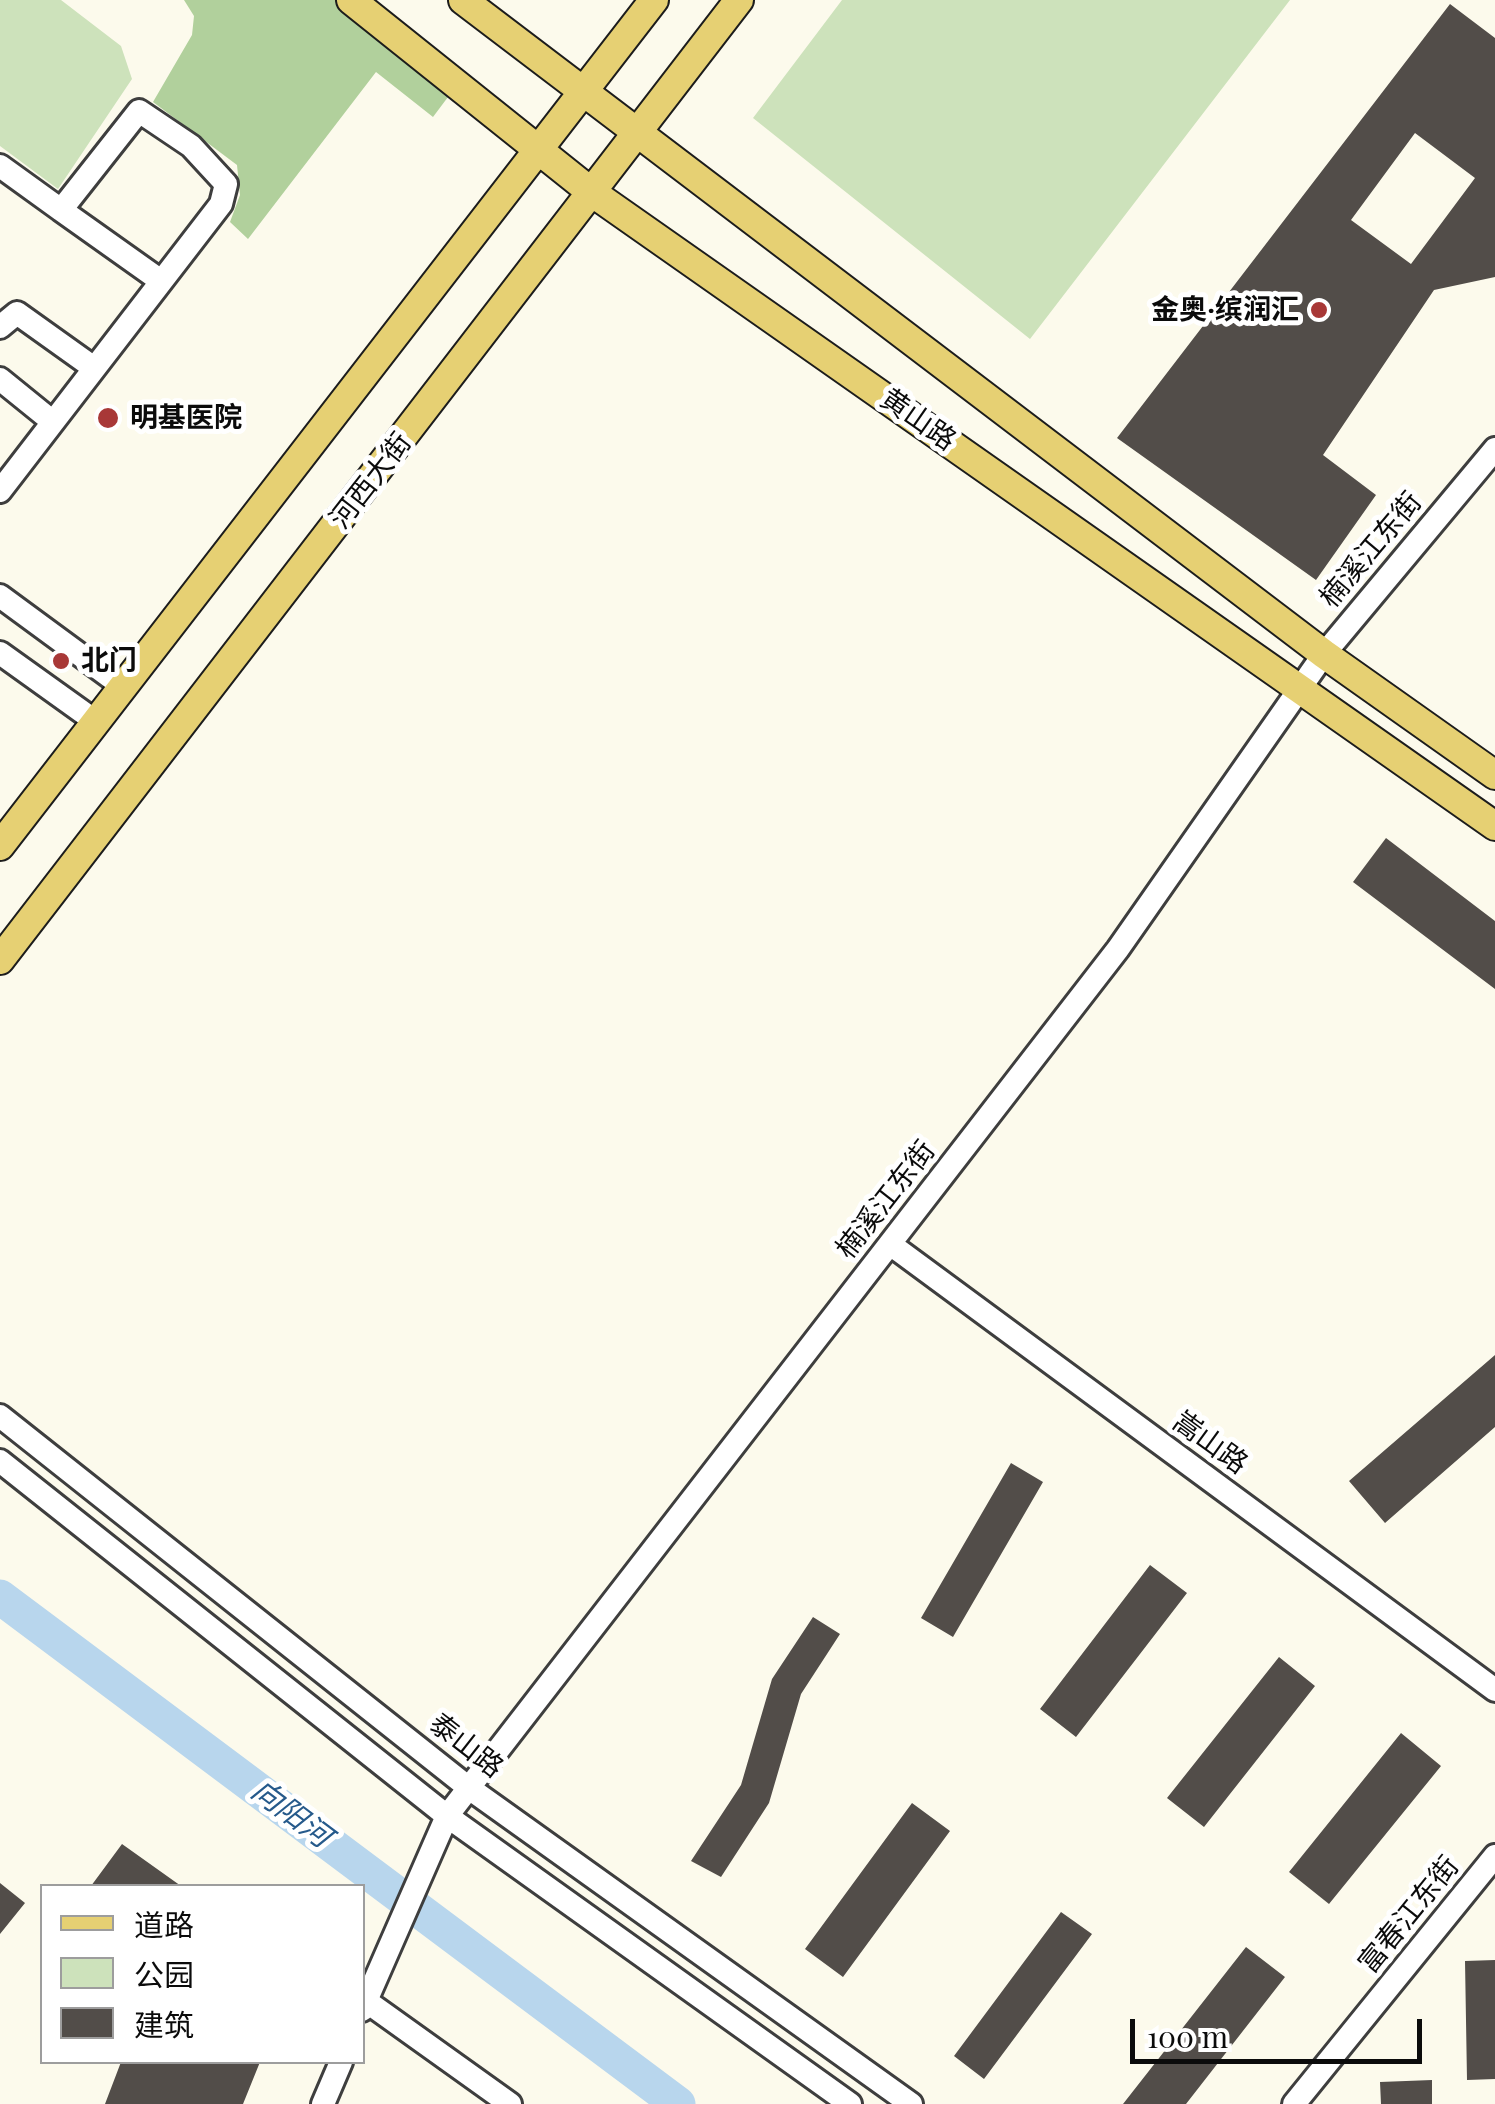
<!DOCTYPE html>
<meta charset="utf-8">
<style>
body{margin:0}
#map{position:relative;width:1495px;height:2104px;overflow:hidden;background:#fcfaec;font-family:"Playfair Display","Noto Sans SC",serif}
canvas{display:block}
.legend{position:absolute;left:40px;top:1884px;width:325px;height:180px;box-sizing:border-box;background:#fff;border:2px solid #9d9d9d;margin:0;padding:12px 18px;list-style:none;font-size:30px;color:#0b0b0b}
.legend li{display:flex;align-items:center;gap:20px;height:50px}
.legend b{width:50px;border:2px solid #9d9d9d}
.scale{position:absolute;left:1130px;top:2019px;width:292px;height:45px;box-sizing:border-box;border:5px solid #0b0b0b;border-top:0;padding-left:12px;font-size:30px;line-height:35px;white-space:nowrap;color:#0b0b0b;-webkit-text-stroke:8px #fff;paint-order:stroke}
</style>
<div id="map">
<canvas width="1495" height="2104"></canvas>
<ul class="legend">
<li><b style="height:12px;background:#e6d073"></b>道路</li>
<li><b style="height:28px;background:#cde2bb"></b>公园</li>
<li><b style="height:28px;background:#524d49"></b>建筑</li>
</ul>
<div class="scale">100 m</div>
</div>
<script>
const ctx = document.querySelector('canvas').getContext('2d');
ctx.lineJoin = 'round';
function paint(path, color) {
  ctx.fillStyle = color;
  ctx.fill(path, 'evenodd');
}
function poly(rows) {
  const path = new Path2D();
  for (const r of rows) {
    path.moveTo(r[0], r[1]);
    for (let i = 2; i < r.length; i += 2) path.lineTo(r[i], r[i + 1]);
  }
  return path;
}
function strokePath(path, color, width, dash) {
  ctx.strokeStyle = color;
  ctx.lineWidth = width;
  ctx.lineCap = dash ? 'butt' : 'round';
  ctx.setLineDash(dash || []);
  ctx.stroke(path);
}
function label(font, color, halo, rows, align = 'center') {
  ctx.font = font + ' "Playfair Display","Noto Sans SC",serif';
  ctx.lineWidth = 10;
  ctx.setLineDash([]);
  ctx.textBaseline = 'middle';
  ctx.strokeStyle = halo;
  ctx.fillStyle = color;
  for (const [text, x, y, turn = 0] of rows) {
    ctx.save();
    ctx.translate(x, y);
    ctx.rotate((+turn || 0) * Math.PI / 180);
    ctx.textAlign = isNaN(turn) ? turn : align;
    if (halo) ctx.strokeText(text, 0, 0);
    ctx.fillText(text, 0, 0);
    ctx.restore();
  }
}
paint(poly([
 [0,0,61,0,121,46,132,79,58,189,0,146],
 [842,0,1290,0,1030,339,753,118]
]), '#cde2bb');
paint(poly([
 [184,0,347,0,454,89,433,117,376,72,248,239,230,222,240,195,237,165,153,102,192,35,194,16]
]), '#b1d09c');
strokePath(poly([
 [0,1597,678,2104]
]), '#b8d6ed', 35);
paint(poly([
 [1450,4,1495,38,1495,277,1434,290,1323,455,1376,495,1316,580,1117,438],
 [1415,133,1475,178,1411,264,1351,220],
 [1386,838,1495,921,1495,989,1353,882],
 [1495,1355,1495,1427,1385,1523,1349,1481],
 [1011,1463,1043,1482,953,1637,921,1618],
 [1150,1565,1187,1593,1076,1737,1040,1709],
 [813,1617,840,1634,801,1694,769,1803,721,1877,691,1861,741,1785,772,1679],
 [1279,1657,1315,1686,1204,1827,1167,1798],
 [1401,1733,1441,1766,1329,1904,1289,1872],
 [912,1803,950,1831,843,1977,805,1949],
 [122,1844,181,1886,91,1886],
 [0,1883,25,1903,0,1934],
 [1061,1912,1092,1934,984,2079,954,2056],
 [1246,1947,1285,1977,1186,2104,1123,2104],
 [1495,1960,1495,2079,1467,2080,1465,1961],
 [121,2062,260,2062,243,2104,105,2104],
 [1432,2080,1432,2104,1381,2104,1380,2082]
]), '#524d49');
const minor = poly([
 [0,166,61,210],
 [0,327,17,313,94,368],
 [0,379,53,422],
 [0,491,221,204,226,184,191,146,139,111,61,210,161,281],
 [0,596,121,685],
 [0,653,95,721],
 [890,1244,1495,1690],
 [0,1416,469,1788,911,2104],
 [0,1461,447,1816,850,2104],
 [366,2001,510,2104],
 [362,2010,447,1816,1118,949,1324,654,1495,449],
 [323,2104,341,2062],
 [1294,2104,1495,1856]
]);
const major = poly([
 [351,0,590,191,1495,826],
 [463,0,1324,654,1495,775],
 [0,846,654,0],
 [0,960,739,0]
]);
strokePath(minor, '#3e3e3e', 28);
strokePath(major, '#1c1c1c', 32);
strokePath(minor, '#fff', 22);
strokePath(major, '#e6d073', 28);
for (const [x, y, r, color] of [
 [1319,310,10,"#a83837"],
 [108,418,12,"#a83837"],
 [61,661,10,"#a83837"]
]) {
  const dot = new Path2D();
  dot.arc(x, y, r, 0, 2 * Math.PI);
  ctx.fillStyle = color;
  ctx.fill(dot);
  strokePath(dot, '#fff', 4);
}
label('bold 28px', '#0b0b0b', '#fff', [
 ["金奥·缤润汇",1299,310,"right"],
 ["明基医院",130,418],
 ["北门",81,661]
], 'left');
label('28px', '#0b0b0b', '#fff', [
 ["黄山路",918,420,35],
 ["河西大街",371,481,-52],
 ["楠溪江东街",1371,550,-50],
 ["楠溪江东街",886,1200,-52],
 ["嵩山路",1210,1443,36],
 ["泰山路",466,1746,38],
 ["富春江东街",1409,1915,-51]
]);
label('italic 30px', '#265a8b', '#fff', [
 ["向阳河",291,1814,37]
]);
</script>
